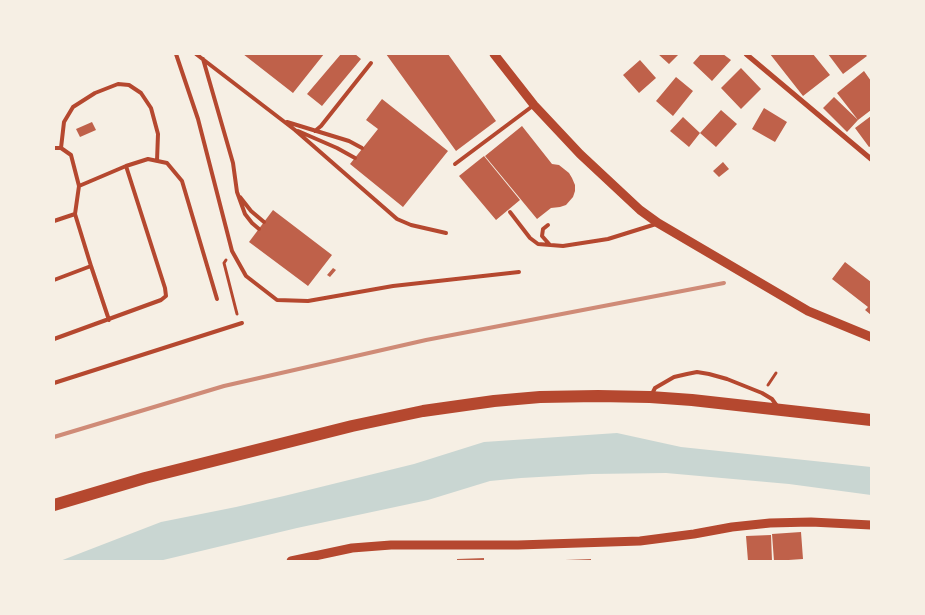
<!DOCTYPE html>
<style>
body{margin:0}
#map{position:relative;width:925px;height:615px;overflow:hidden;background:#f6efe4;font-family:Inter,sans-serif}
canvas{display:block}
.frame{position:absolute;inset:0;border:55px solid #f6efe4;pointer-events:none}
</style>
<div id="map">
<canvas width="925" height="615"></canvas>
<div class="frame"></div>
</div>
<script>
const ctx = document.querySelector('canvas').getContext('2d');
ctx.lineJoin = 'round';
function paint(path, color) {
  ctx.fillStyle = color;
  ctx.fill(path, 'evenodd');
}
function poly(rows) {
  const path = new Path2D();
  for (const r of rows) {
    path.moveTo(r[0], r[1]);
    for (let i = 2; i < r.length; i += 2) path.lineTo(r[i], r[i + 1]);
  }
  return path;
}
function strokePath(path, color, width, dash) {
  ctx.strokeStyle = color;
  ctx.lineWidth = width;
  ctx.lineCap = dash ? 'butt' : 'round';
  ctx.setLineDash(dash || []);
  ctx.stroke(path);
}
paint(poly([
 [617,433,681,447,871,467,871,495,789,484,666,473,592,474,521,478,490,481,428,500,297,528,159,561,60,561,161,522,236,507,284,496,414,464,484,442]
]), '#c9d6d2');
paint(poly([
 [243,54,324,54,293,93],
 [341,54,355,54,361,59,322,106,307,94],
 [386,54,448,54,496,121,456,151],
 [658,54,679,54,669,64],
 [701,54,723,54,731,60,712,81,693,63],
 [770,54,813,54,830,75,803,96],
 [828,54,865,54,867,56,843,74],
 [640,60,656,78,639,93,623,75],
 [741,68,761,89,741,109,721,88],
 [864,71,871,81,871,110,858,120,847,132,823,108,834,97,858,120,837,93],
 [676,77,693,91,673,116,656,101],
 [382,99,448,151,403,207,350,164,378,129,366,120],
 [764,108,787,122,775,142,752,129],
 [721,110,737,124,716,147,700,133,689,147,670,131,683,117,700,133],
 [871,116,871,146,869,147,855,128],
 [92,122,96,130,80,137,76,129],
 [522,126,552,164,559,165,569,173,572,178,575,185,575,191,573,197,566,205,560,207,551,208,537,219,485,156],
 [484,156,520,200,496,220,459,176],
 [723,162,729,169,719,177,713,171],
 [273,210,332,255,308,286,249,242],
 [845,262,871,282,871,315,865,310,868,307,832,279],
 [333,268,336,270,330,277,327,275],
 [801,532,803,559,774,561,772,534],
 [771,535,772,561,748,561,746,536],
 [484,558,484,561,457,561,457,559],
 [591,559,591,561,565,561,565,560]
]), '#bf614a');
strokePath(poly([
 [226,260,224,263,237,314],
 [768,385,776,373]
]), '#b5482f', 3);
strokePath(poly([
 [176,54,198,119,232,251,246,276,277,300,308,301,393,286,519,272],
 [196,54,295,130,397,219,411,225,446,233],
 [203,59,233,163,237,192,245,214,252,223,259,229],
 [287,122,349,141,362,148],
 [298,131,337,148,355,158],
 [315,131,321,126,371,63],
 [54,148,61,148,71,155,79,186,75,214,54,221],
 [61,148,64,122,73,107,95,93,118,84,129,85,141,93,151,108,158,134,157,161],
 [455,164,534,105],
 [79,186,126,166],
 [240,197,251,211,264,222],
 [510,212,530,238,538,244,563,246,608,239,656,224],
 [548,225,543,229,542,236,550,245],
 [91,266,109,320],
 [54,280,91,266,75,214],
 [54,339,161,300,166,296,165,288,126,166,148,159,167,163,182,181,217,299],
 [54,383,242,323],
 [652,394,655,388,674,377,687,374,697,372,709,374,727,379,762,393,772,399,777,406]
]), '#b5482f', 4);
strokePath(poly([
 [746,54,871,159]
]), '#b5482f', 5);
strokePath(poly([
 [494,54,534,105,580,154,640,210,658,223,808,311,871,337],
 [291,561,352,548,391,545,518,545,640,541,694,534,732,527,770,523,811,522,871,525]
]), '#b5482f', 9);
strokePath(poly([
 [54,505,145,478,352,426,423,411,494,401,540,397,598,396,650,397,692,400,871,420]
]), '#b5482f', 12);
strokePath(poly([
 [54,437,224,386,426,340,724,283]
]), '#cf8b77', 4);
</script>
